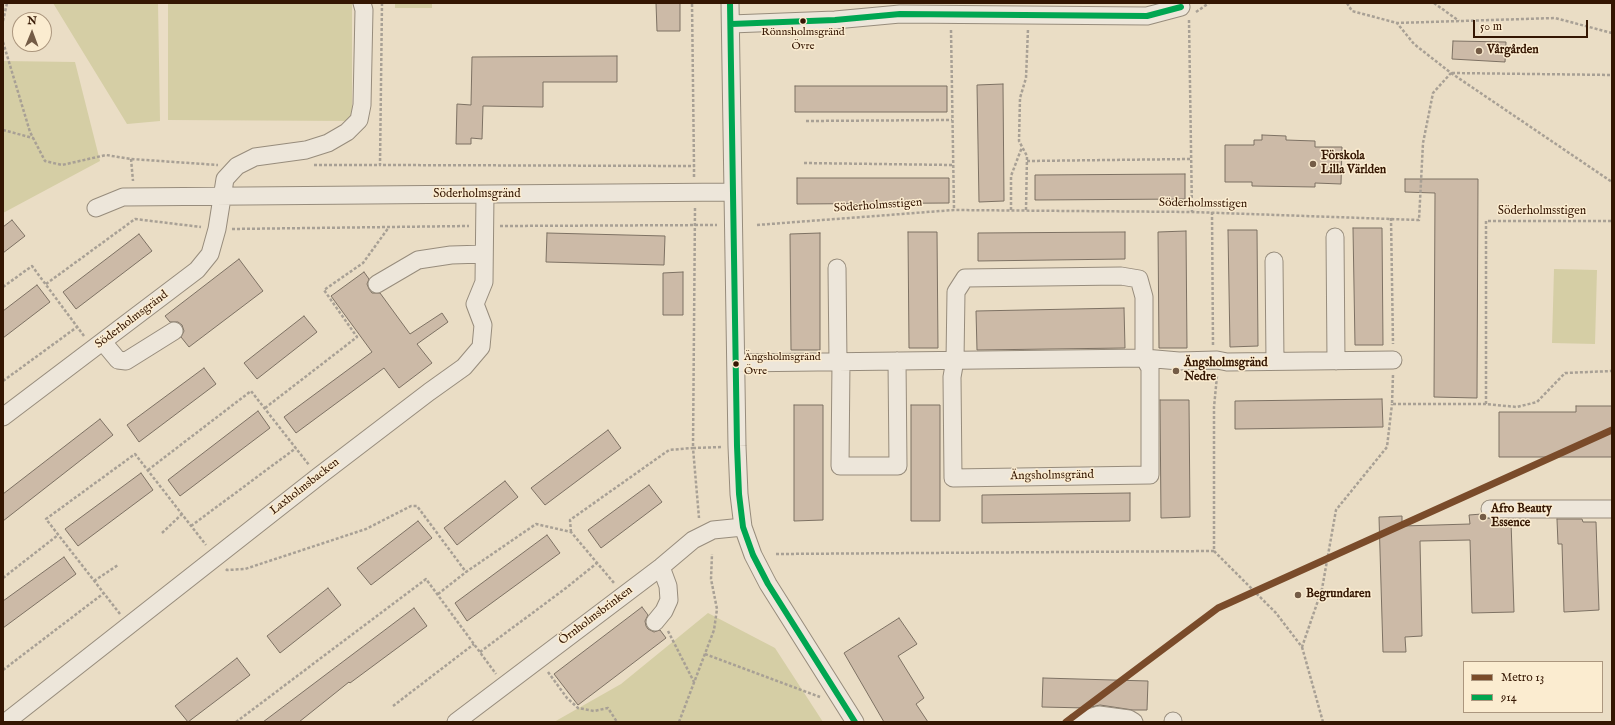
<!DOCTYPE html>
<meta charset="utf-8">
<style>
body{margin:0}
#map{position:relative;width:1615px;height:725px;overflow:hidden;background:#eaddc5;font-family:"IM FELL English",serif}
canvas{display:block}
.frame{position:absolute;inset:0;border:4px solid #341602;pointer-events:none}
.legend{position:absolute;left:1463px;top:661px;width:140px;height:52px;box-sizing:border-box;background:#fbecd0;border:1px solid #ab967e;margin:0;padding:5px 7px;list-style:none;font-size:12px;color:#341602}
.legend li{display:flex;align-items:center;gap:8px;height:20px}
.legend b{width:20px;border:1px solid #ab967e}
.north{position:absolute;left:12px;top:12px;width:40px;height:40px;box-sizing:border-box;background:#fbecd0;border:1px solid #ab967e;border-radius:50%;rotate:1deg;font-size:11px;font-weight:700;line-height:16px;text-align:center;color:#341602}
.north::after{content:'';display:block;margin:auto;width:14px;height:18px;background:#745c46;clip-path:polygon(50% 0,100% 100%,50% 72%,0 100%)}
.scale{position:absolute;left:1473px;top:20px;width:115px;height:18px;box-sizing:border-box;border:2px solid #341602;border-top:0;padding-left:5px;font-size:12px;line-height:14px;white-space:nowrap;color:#341602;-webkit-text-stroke:3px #fbecd0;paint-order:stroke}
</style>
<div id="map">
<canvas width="1615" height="725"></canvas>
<div class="frame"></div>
<ul class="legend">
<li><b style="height:5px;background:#7a4b2a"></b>Metro 13</li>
<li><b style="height:5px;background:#00a651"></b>914</li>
</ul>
<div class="north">N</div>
<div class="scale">50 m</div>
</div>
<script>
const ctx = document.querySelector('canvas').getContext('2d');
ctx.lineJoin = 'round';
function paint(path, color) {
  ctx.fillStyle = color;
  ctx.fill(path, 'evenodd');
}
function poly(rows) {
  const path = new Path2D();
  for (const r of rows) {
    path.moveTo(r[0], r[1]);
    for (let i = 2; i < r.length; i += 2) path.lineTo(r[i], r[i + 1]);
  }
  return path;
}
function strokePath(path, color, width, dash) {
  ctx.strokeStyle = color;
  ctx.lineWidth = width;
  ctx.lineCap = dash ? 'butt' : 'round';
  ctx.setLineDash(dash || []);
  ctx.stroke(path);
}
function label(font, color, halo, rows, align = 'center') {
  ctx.font = font + ' "IM FELL English",serif';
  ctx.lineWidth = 3;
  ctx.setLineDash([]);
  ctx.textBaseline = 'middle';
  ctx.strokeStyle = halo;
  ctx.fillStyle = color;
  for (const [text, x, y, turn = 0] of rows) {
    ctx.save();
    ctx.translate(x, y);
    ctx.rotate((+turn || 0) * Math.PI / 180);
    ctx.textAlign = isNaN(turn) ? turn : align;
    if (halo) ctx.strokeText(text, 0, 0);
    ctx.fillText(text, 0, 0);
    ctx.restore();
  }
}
paint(poly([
 [53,3,158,3,160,121,127,124],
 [168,3,352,3,352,121,168,120],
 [395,3,432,3,432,8,395,8],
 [3,61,75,62,100,161,3,213],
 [1554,269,1597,270,1595,344,1552,343],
 [708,613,775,648,823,722,554,722,621,684]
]), '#d5cea5');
const building = poly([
 [656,3,680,3,680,31,657,31,656,3],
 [1453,41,1506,42,1505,62,1452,59,1453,41],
 [617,56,617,82,543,82,543,107,483,106,482,139,471,138,471,144,456,144,457,104,471,105,472,57,617,56],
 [1003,84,1004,201,979,202,977,85,1003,84],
 [795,86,947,86,947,112,795,112,795,86],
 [1262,135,1286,136,1286,140,1315,141,1315,147,1342,147,1341,184,1315,183,1315,187,1252,186,1252,182,1225,182,1225,145,1254,145,1254,140,1262,140,1262,135],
 [1185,174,1185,199,1035,200,1035,175,1185,174],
 [797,178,949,178,949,203,797,204,797,178],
 [1405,179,1478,179,1477,398,1434,397,1435,193,1405,192,1405,179],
 [12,220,25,236,3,253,3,227,12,220],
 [1353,228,1382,228,1383,345,1355,345,1353,228],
 [1228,230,1257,230,1258,346,1230,347,1228,230],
 [1186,231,1187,348,1159,348,1158,232,1186,231],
 [908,232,937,232,938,348,909,348,908,232],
 [1125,232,1125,259,978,261,978,233,1125,232],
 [547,233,665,236,664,265,546,262,547,233],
 [820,233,820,350,791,350,790,234,820,233],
 [139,234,152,251,76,309,63,292,139,234],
 [239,259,263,291,189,347,181,337,184,331,182,325,178,322,170,322,165,316,239,259],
 [364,272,369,279,367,284,369,289,372,293,380,293,410,334,442,313,448,322,417,344,432,363,399,388,384,368,296,433,284,417,372,352,331,296,364,272],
 [683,272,683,315,663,315,663,273,683,272],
 [37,285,50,302,3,338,3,311,37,285],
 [1124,308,1125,348,977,350,976,311,1124,308],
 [304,316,317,332,257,379,244,363,304,316],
 [204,368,216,384,139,442,127,425,204,368],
 [1382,399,1383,427,1235,429,1235,401,1382,399],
 [1160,400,1189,400,1190,517,1161,518,1160,400],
 [794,405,823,405,823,520,794,521,794,405],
 [911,405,940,405,940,521,911,521,911,405],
 [1576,406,1612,406,1612,457,1499,457,1499,412,1576,412,1576,406],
 [258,411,270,428,180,496,168,480,258,411],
 [100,419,113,435,3,521,3,494,100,419],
 [608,430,621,448,545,505,531,488,608,430],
 [141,473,153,490,78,546,65,529,141,473],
 [505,481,518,497,457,545,444,528,505,481],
 [649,485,662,502,601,548,588,530,649,485],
 [1130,493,1130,521,982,523,982,495,1130,493],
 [1482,514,1485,518,1493,519,1493,522,1511,521,1514,612,1472,613,1470,540,1420,541,1422,636,1405,637,1406,652,1383,652,1379,517,1402,516,1402,526,1470,524,1469,515,1482,514],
 [1557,519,1582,519,1583,522,1596,522,1599,610,1564,612,1562,544,1558,544,1557,519],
 [418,521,432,538,371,585,357,568,418,521],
 [547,535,560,553,467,621,455,603,547,535],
 [64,557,76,574,3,628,3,601,64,557],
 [328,588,341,605,280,653,267,636,328,588],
 [642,607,648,615,645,621,646,626,648,629,654,632,660,630,666,638,578,705,554,674,642,607],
 [414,608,427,626,350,683,349,682,299,722,263,722,414,608],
 [899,618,917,644,898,656,924,698,916,704,928,722,884,722,844,653,899,618],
 [237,658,250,675,188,722,175,706,237,658],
 [1043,678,1148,681,1147,710,1133,710,1100,705,1087,708,1042,707,1043,678]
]);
paint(building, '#ccbaa7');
strokePath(building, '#7d7163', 1);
const minor = poly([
 [730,3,737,446,739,494,743,527,753,555,768,584,855,722],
 [731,24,835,20,900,14,1147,16,1181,7],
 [96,208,123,197,733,192],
 [1335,237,1336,361],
 [1274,261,1275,361],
 [837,268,838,362],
 [1121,276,1139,279,1144,297,1144,358,1150,368,1150,475,953,478,952,377,955,360,956,292,965,278,1121,276],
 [377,284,418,260,451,255,484,254],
 [103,342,118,360,126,361,174,331],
 [841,362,840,466,898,466,897,361],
 [736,363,1144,358,1179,361,1217,360,1227,362,1393,360],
 [3,417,197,270,210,254,217,229,225,179,237,166,255,157,306,150,328,143,347,132,359,120,362,105,364,10,362,3],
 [1490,509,1612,509],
 [655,622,664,611,669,600,668,586,661,567],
 [6,722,319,476,429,392,464,367,481,347,483,325,475,304,484,282,485,195],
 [456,722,661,567,693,540,713,530,743,527],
 [1076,722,1099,715,1129,719,1134,722],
 [1173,722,1173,721]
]);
strokePath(minor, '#978c7c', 19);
strokePath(poly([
 [382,3,380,165,694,166,692,3],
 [1347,3,1352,11,1397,23,1555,18,1612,33],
 [1434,3,1459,21],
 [1196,12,1209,3],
 [1189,20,1192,212],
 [3,21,7,3],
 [951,30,954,209],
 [3,42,30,132,45,161,62,165,106,155,131,159,218,165],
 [1451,73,1612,182],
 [1452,73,1612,75],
 [806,121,952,120],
 [3,130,33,138],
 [131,159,133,181],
 [1027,161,1191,159],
 [804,163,953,165],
 [314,165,380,165],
 [694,177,694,166],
 [695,208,693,448,722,447],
 [1011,210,1011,176,1022,147],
 [1026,210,1027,156,1019,141,1020,98,1026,78,1028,29],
 [1212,212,1213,346],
 [1391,218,1393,344],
 [757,225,954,210,1192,212,1419,220,1423,143,1433,93,1451,73,1414,44,1397,23],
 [500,226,717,225],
 [232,229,469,226],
 [46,284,135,219,201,227],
 [3,287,32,266,84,336],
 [1393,375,1392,404,1486,404,1517,407,1537,402,1565,373,1612,371],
 [3,381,77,327],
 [1486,404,1486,221,1612,221],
 [265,408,357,337,324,290,363,263,389,227],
 [148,470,251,391,309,465],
 [191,526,296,448],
 [571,532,570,520,669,450,693,448,699,518],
 [162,533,182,514],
 [1214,551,1276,613,1302,647,1322,589,1336,510,1387,447,1392,404],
 [776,554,1214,551,1214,407,1217,376],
 [226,569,227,570,245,569,366,529,411,506,417,506,466,572],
 [3,578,58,535],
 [94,581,118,565],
 [438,594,466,572,536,524,571,532,614,583],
 [120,614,46,519,135,454,206,545],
 [668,631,694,682],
 [1302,647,1323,722],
 [480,652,566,588,597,563],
 [705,654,820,697],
 [3,670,104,593],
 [548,672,567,698,578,708,594,711,608,708,617,722],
 [393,706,474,644],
 [236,722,426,579,496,674],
 [679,722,714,630,717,609,711,579,712,554]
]), '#a8a095', 2.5, [3, 2]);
strokePath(minor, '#ede6da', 17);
strokePath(poly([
 [730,3,737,446,739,494,743,527,753,555,768,584,855,722],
 [731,24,835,20,900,14,1147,16,1181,7]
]), '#00a651', 6);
strokePath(poly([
 [1066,722,1218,608,1612,430]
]), '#7a4b2a', 7);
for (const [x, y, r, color] of [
 [803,21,3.5,"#341602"],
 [1479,51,4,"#745c46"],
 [1313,164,4,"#745c46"],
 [736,364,3.5,"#341602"],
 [1176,371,4,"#745c46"],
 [1483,517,4,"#745c46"],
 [1298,595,4,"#745c46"]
]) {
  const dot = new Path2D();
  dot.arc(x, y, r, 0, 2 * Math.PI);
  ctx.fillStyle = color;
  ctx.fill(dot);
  strokePath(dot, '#fbecd0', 1.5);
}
label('11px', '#341602', '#fbecd0', [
 ["Rönnsholmsgränd",803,33],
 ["Övre",803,47],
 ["Ängsholmsgränd",744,358,"left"],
 ["Övre",744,372,"left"]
]);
label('bold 12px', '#341602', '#fbecd0', [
 ["Vårgården",1487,51],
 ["Förskola",1321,157],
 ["Lilla Världen",1321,171],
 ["Ängsholmsgränd",1184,364],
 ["Nedre",1184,378],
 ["Afro Beauty",1491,510],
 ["Essence",1491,524],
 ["Begrundaren",1306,595]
], 'left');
label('12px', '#341602', '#fbecd0', [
 ["Söderholmsgränd",477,195],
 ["Söderholmsstigen",1203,204,1],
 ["Söderholmsstigen",878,206,-4],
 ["Söderholmsstigen",1542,212],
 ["Söderholmsgränd",132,320,-37],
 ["Ängsholmsgränd",1052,476,-1],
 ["Laxholmsbacken",305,487,-38],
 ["Örnholmsbrinken",596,616,-37]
]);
</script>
